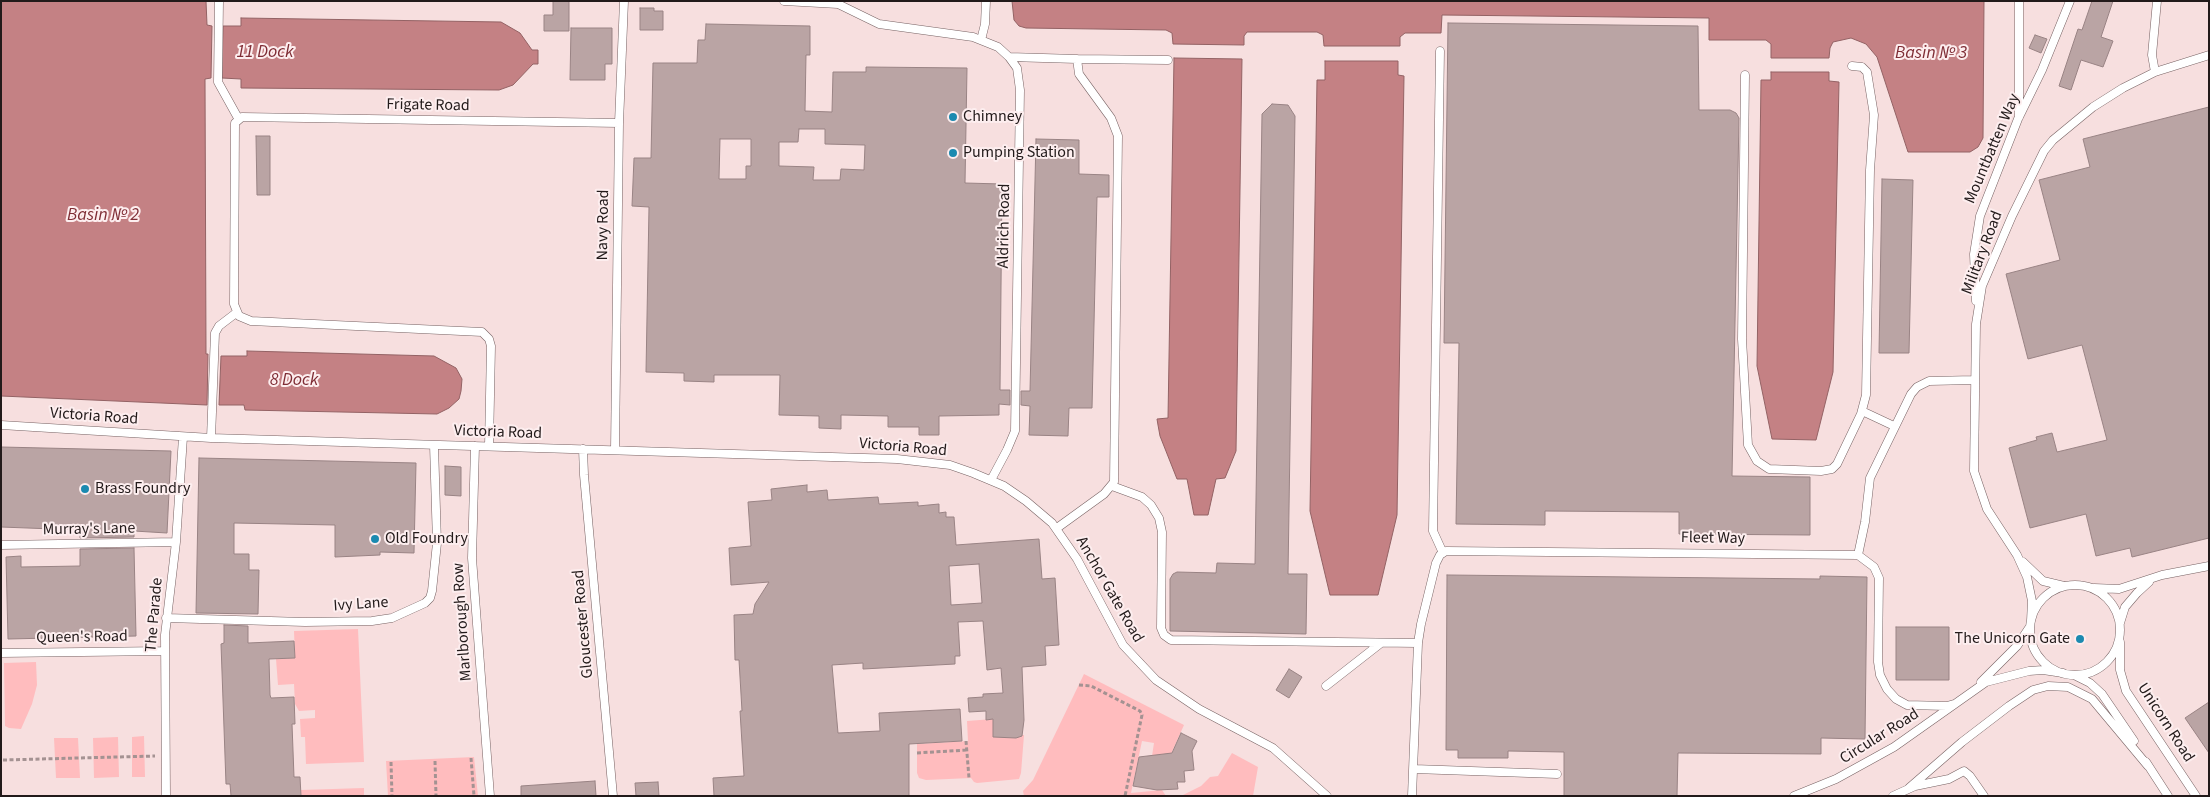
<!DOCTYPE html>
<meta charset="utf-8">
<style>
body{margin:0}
#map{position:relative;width:2210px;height:797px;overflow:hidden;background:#f7dfdf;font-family:"Source Sans 3",sans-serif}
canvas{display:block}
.frame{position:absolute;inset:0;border:2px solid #221a1a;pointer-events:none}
</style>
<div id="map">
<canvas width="2210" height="797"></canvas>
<div class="frame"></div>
</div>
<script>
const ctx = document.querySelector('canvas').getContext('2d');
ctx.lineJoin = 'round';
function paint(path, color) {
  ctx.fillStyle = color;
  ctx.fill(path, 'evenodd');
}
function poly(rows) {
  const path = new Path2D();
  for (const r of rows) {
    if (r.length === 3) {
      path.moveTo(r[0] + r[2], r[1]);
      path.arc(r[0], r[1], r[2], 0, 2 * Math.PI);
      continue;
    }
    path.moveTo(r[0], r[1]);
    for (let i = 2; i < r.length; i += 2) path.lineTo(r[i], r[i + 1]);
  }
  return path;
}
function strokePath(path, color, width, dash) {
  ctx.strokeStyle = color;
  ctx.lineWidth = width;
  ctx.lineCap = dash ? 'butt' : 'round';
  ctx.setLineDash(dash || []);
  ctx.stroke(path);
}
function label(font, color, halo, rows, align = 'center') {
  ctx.font = font + ' "Source Sans 3",sans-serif';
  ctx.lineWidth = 4;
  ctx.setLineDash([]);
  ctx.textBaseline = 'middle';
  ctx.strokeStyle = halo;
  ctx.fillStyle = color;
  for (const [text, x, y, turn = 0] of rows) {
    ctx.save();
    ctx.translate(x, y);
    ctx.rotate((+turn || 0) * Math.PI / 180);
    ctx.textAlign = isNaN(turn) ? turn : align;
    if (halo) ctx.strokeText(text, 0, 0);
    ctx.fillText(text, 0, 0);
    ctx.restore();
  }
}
paint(poly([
 [358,629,364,762,306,764,305,737,301,737,300,719,315,718,315,710,299,711,295,704,294,684,278,685,276,659,295,658,294,631],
 [36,662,37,685,32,704,21,729,9,728,5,726,4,663],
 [1084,674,1184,725,1171,754,1152,756,1154,743,1142,741,1131,793,1162,790,1166,796,1024,796,1023,791,1033,780],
 [993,719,993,736,1024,735,1021,773,1019,779,977,783,974,782,971,778,926,780,919,778,917,773,917,744,968,741,967,721],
 [144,736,145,777,132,777,132,737],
 [118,737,119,777,94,778,93,738],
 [54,738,78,738,80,778,56,778],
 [1232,753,1258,767,1253,796,1181,796,1201,786,1210,777,1218,776],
 [474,757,478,796,388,796,386,761],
 [364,788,364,796,301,796,301,790]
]), '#ffbcbe');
const water = poly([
 [1,1,206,1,207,25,212,26,211,78,205,79,206,354,208,354,207,405,1,396,1,1],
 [1012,1,1984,1,1983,138,1978,147,1970,152,1908,152,1877,57,1866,44,1851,38,1833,42,1830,48,1829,58,1771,58,1771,44,1766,40,1709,40,1709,18,1442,15,1441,33,1405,33,1400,37,1400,46,1324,46,1323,35,1317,32,1247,32,1244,36,1244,45,1173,44,1172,33,1166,30,1026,28,1019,26,1014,20,1012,1],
 [241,18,501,22,520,33,532,50,538,50,538,64,533,64,513,85,499,90,241,88,241,79,222,78,223,26,241,26,241,18],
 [1174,58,1242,59,1236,451,1225,478,1216,479,1208,515,1194,515,1187,479,1177,479,1160,436,1158,425,1157,419,1168,418,1174,58],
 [1325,61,1398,61,1398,75,1404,76,1397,515,1378,595,1330,595,1310,511,1317,80,1325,80,1325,61],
 [1771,72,1829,72,1829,81,1839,82,1833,372,1816,440,1772,439,1757,366,1761,80,1771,80,1771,72],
 [247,351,434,356,456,368,462,379,461,391,459,399,449,408,437,414,245,410,244,405,219,405,221,356,247,356,247,351]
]);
paint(water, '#c48184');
strokePath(water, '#936264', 1);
const building = poly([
 [553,1,569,1,569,31,544,31,544,15,553,15,553,1],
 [2092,1,2113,1,2101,37,2113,41,2103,67,2081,60,2071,90,2059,86,2078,29,2082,30,2092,1],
 [640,8,654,8,654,11,663,11,663,30,640,30,640,8],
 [1448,23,1698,26,1699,110,1730,110,1736,113,1739,118,1732,476,1810,477,1810,535,1679,534,1679,512,1545,511,1545,525,1456,524,1459,343,1444,343,1448,23],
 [706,24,810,26,810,55,806,55,805,111,832,112,833,72,866,72,866,67,967,68,965,183,1002,184,1000,390,1010,390,1010,405,999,404,999,415,939,416,939,435,919,435,919,427,888,427,888,416,841,415,841,429,819,428,819,416,779,415,780,375,714,375,714,382,684,381,684,373,646,372,649,207,632,206,634,158,651,158,653,63,697,63,698,40,705,40,706,24],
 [799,129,825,129,825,144,865,145,864,170,841,169,840,180,813,180,814,167,779,166,779,142,798,142,799,129],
 [720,139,751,139,751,166,746,166,746,179,719,179,720,139],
 [571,28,612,28,612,64,605,64,605,80,570,80,571,28],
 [2035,35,2047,39,2041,53,2029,48,2035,35],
 [1272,104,1288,105,1295,116,1288,574,1307,574,1306,634,1170,631,1170,579,1173,574,1177,572,1216,573,1217,563,1255,564,1262,114,1272,104],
 [2209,107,2209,538,2132,557,2130,548,2096,556,2086,514,2030,528,2009,448,2037,440,2036,437,2052,433,2057,452,2107,440,2082,345,2028,359,2006,274,2060,260,2039,180,2090,167,2083,139,2209,107],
 [256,136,270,136,270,195,257,195,256,136],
 [1036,139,1079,140,1079,174,1109,175,1109,197,1097,197,1092,408,1069,408,1068,436,1029,435,1030,406,1021,405,1021,391,1030,391,1036,139],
 [1882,179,1913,180,1909,353,1879,353,1882,179],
 [1,447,171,451,167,533,134,531,134,537,80,538,80,530,1,527,1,447],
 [199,458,416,463,414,553,380,552,380,555,335,557,335,525,234,523,234,554,249,554,249,570,259,570,258,614,196,613,199,458],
 [445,466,461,467,461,496,445,495,445,466],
 [807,485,807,492,827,490,828,500,878,497,879,504,918,502,918,506,939,504,939,513,946,512,946,517,954,517,956,545,1039,539,1042,579,1055,578,1059,645,1045,646,1046,665,1022,667,1024,720,1022,736,1016,738,993,737,993,719,986,720,986,711,969,712,968,698,983,697,983,694,1003,693,1001,668,987,670,983,621,958,622,960,656,955,656,955,664,863,669,863,663,832,665,838,733,880,731,879,713,960,709,962,741,909,744,909,796,714,796,713,778,744,776,740,711,742,711,739,660,735,660,734,615,753,614,755,604,769,582,731,585,729,548,751,546,748,502,772,500,771,489,807,485],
 [979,564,982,603,951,605,949,566,979,564],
 [134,548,136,636,8,639,6,557,21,556,21,567,80,566,80,549,134,548],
 [1447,575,1820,579,1820,576,1867,577,1865,739,1821,738,1821,754,1678,753,1677,796,1564,796,1564,752,1508,751,1508,758,1458,758,1458,750,1446,750,1447,575],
 [224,625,248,626,248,643,294,641,295,658,269,659,270,695,271,698,294,697,295,724,292,724,294,777,300,777,301,796,231,796,230,784,226,784,221,644,224,643,224,625],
 [1896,627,1949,627,1949,680,1896,680,1896,627],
 [1289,669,1302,677,1289,698,1276,690,1289,669],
 [2209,702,2209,753,2185,718,2209,702],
 [1181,733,1197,741,1192,751,1194,770,1184,771,1185,782,1177,782,1178,789,1157,790,1133,786,1139,757,1172,753,1181,733],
 [595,781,596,796,521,796,521,786,595,781],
 [658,782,659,796,636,796,635,783,658,782]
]);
paint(building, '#baa4a4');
strokePath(building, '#998384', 1);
const lane = poly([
 [219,1,218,82,238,118],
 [784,1,838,4,879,24,973,37,998,47,1009,57,1017,68,1020,90,1015,431,1007,450,991,480],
 [981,40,985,24,986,1],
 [1440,51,1433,531,1443,553],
 [1009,57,1077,59,1079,74,1111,118,1118,136,1114,482,1104,494,1057,528],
 [1077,59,1168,60],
 [2155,72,2152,55,2157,1],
 [1745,75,1742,339,1748,445,1757,461,1769,469,1821,471,1832,469,1837,464,1861,414,1866,395,1870,170,1874,115,1867,72,1862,67,1852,66],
 [2019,117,2019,1],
 [1976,301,1974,254,1980,216,2018,119,2042,70,2070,1],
 [1862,411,1894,426],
 [1,425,211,438,897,459,950,465,973,473,1004,486,1026,501,1052,523,1077,559,1123,645,1156,680,1199,709,1273,748,1327,796],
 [211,438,215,333,219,326,236,313],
 [475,446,472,558,490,796],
 [489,446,491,346,489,339,482,332,251,321,239,316,234,304,235,123,242,117,619,123],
 [583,449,584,475,613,796],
 [615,450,619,123,624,1],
 [1112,486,1142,497,1151,505,1159,518,1162,532,1161,628,1164,635,1171,640,1418,643,1412,796],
 [1,545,176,542],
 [1858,555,1865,522,1870,478,1911,394,1917,387,1929,381,1974,380],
 [2023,562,2043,581,2064,586],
 [2075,630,45],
 [2094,588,2119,589,2162,575,2209,566],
 [166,618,305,622,372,621,392,618,425,603,430,598,432,591,437,543,434,445],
 [2031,621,2032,601,2027,577,2017,555,1987,509,1974,471,1976,324,1982,286,2012,216,2044,151,2053,140,2093,107,2123,88,2155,72,2209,55],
 [2120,623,2125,607,2137,593,2149,582],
 [2120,642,2120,670,2126,691,2196,796],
 [1418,643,1421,624,1436,563,1440,555,1446,551,1858,555,1874,567,1879,578,1878,662,1880,675,1887,689,1896,699,1907,705,1947,706,1954,704],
 [1,653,164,651],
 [2076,676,2090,683,2102,694,2134,741],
 [1981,682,2017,646,2029,628],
 [1326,686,1381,643],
 [2146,762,2168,796],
 [1414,769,1557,774],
 [1909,788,1962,742,2009,706,2033,690,2048,686,2068,687,2092,699,2148,766],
 [166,796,165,635,176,542,183,437],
 [1794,796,1836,779,1894,747,1986,682,2029,671,2043,670,2063,673],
 [1893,796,1915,786,1949,779,1964,771,1970,776,1984,796]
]);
strokePath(lane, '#776263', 9);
strokePath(poly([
 [1079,685,1091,686,1140,711,1142,715,1125,796],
 [966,741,969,778],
 [917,753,967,750],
 [471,758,474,796],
 [3,760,155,756],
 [435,761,436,796],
 [391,762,392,796]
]), '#a49292', 3, [4, 2.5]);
strokePath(lane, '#fff', 8);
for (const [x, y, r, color] of [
 [953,117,5,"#1b8ab0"],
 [953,153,5,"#1b8ab0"],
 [85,489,5,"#1b8ab0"],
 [375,539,5,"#1b8ab0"],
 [2080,639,5,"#1b8ab0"]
]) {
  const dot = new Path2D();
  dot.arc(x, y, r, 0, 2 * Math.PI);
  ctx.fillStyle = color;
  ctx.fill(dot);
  strokePath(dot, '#fdeeef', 2);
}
label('16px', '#221a1a', '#fdeeef', [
 ["Frigate Road",428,106,1],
 ["Mountbatten Way",1993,149,-67],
 ["Navy Road",604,225,-89],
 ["Aldrich Road",1005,226,-89],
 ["Military Road",1983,253,-69],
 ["Victoria Road",94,417,4],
 ["Victoria Road",498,433,2],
 ["Victoria Road",903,448,5],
 ["Murray's Lane",89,530,-1],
 ["Fleet Way",1713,539,1],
 ["Anchor Gate Road",1109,590,60],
 ["Ivy Lane",361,605,-4],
 ["The Parade",155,615,-85],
 ["Marlborough Row",463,622,-94],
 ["Gloucester Road",584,624,-95],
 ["Queen's Road",82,638,-1],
 ["Unicorn Road",2165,723,57],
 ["Circular Road",1880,737,-32]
]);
label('16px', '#221a1a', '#fdeeef', [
 ["Chimney",963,117],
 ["Pumping Station",963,153],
 ["Brass Foundry",95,489],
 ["Old Foundry",385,539],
 ["The Unicorn Gate",2070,639,"right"]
], 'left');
label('italic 18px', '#7f2d35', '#fdeeef', [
 ["11 Dock",265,53],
 ["Basin № 3",1931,54],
 ["Basin № 2",103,216],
 ["8 Dock",294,381]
]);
</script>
